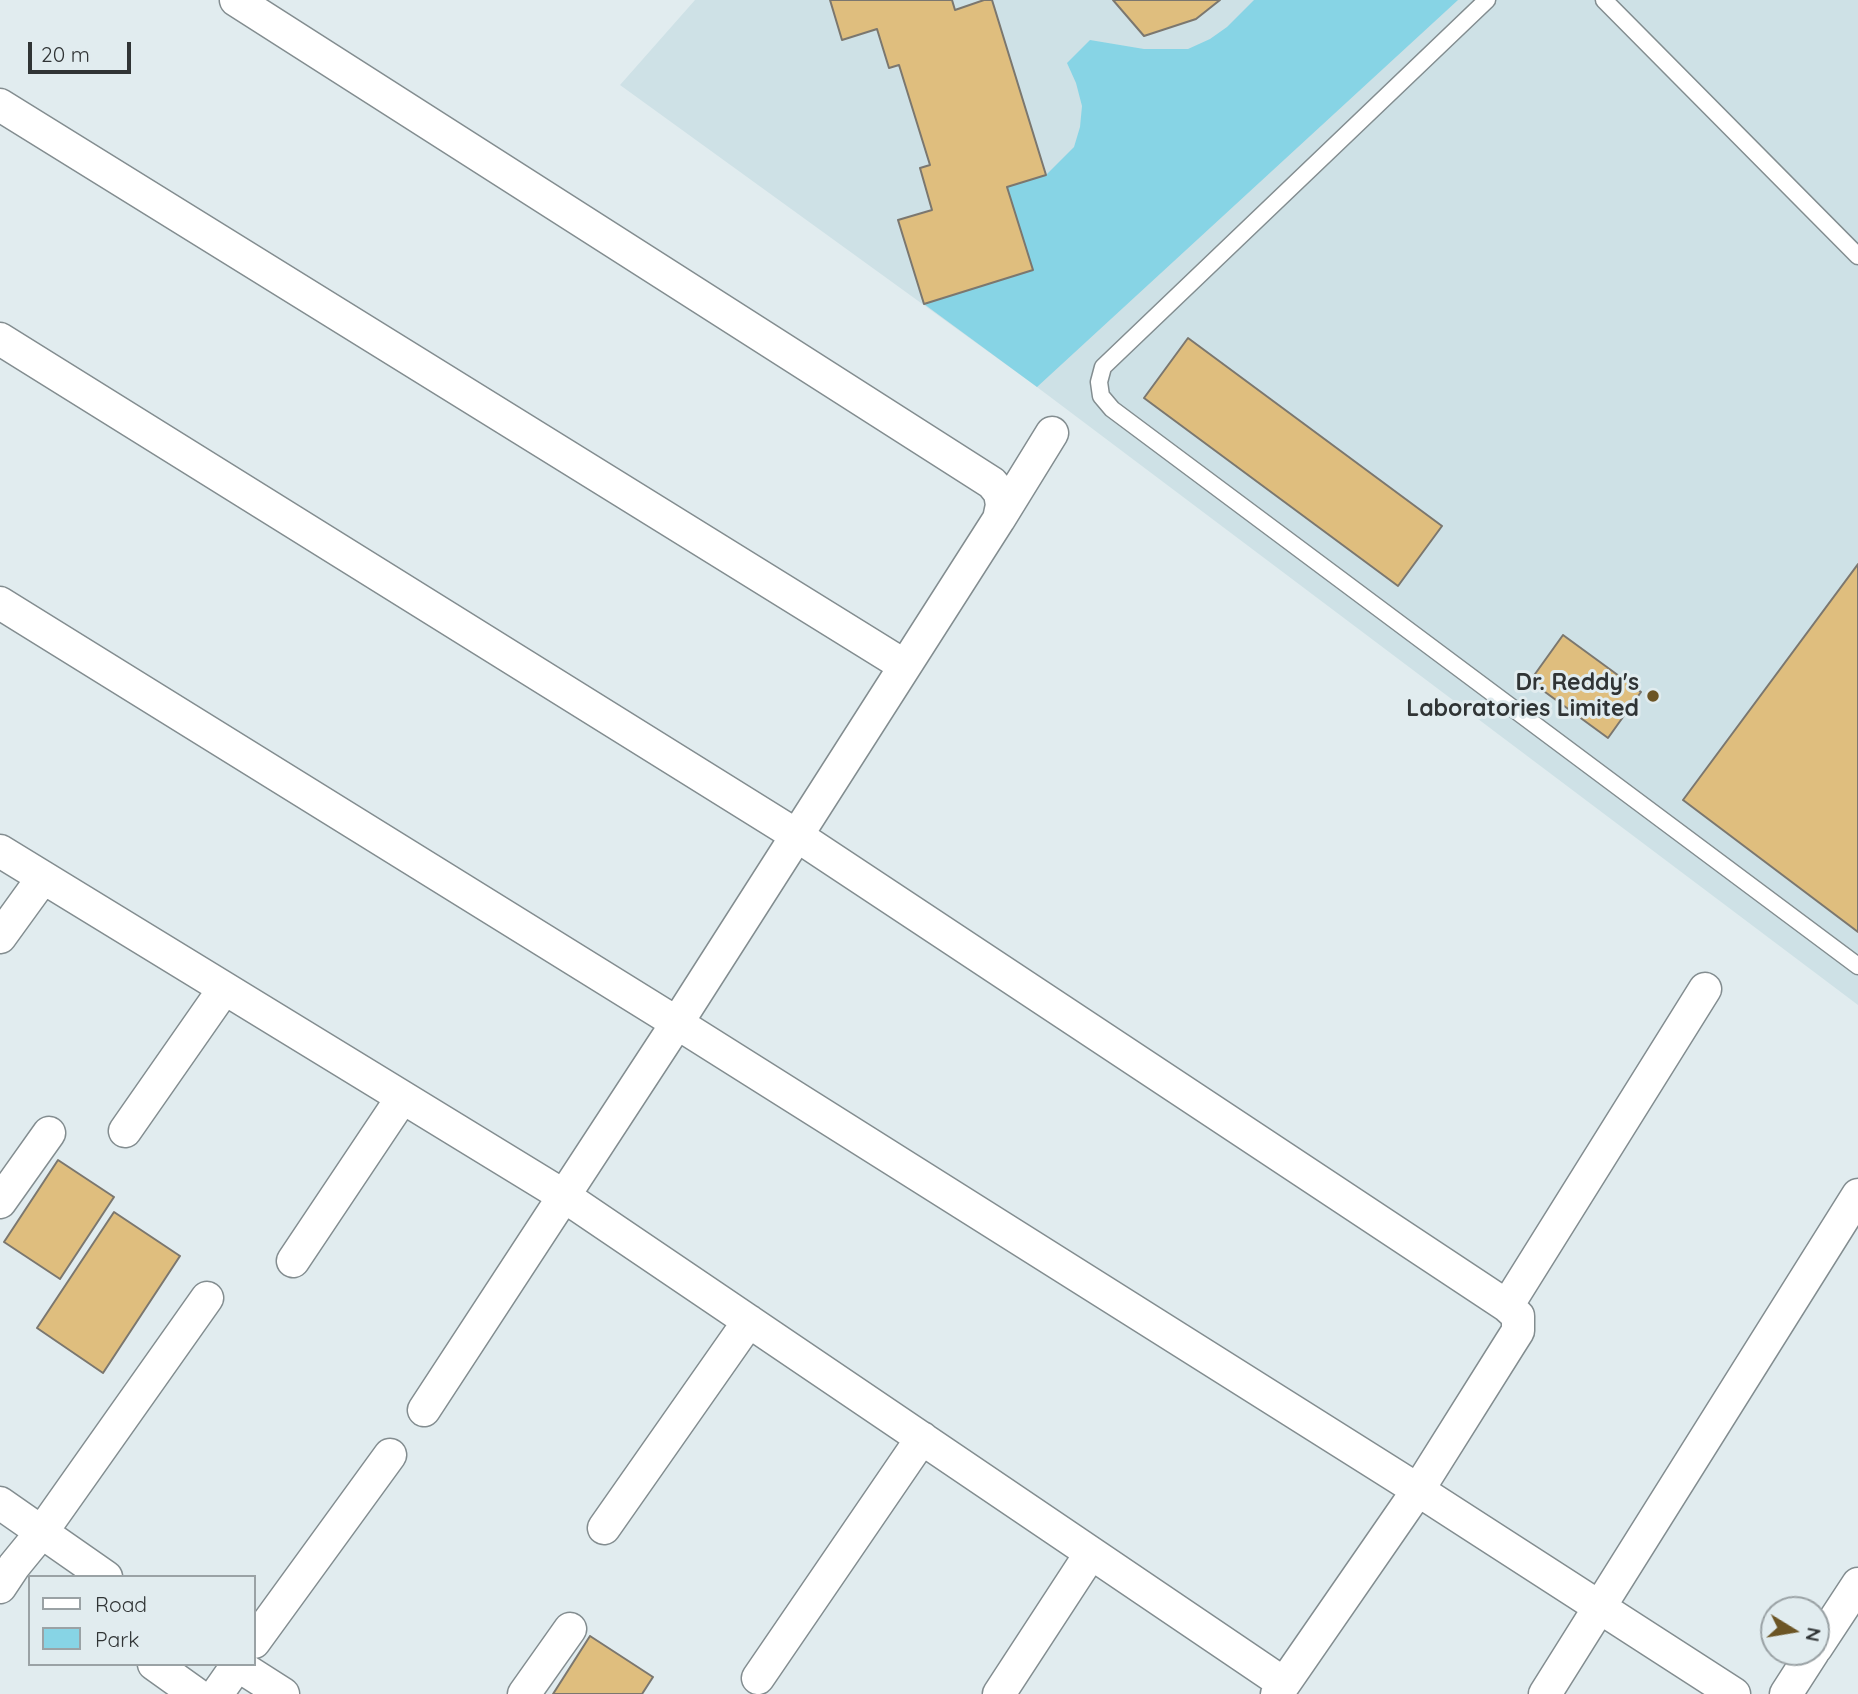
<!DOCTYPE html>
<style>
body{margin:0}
#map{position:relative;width:1858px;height:1694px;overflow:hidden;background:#e1ecef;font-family:Quicksand,sans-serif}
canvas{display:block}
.legend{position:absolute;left:28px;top:1575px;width:228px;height:91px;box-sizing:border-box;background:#e1ecef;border:2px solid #9aa2a5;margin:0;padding:9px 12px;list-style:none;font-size:21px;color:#303435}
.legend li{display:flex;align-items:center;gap:14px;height:35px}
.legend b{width:35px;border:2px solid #9aa2a5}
.north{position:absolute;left:1760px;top:1596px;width:70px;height:70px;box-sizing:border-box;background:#e1ecef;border:2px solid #9aa2a5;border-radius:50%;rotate:101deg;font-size:19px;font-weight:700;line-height:28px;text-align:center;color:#303435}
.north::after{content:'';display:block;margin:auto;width:24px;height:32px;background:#6c5525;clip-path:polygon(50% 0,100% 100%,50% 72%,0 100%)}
.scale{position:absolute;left:28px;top:42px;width:103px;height:32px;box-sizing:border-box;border:4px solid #303435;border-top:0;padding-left:9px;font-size:21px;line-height:24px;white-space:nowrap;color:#303435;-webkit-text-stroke:5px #e1ecef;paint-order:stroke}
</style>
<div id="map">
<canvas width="1858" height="1694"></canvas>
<ul class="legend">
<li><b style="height:9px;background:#fff"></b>Road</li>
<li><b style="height:19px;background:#87d4e5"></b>Park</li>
</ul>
<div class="north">N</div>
<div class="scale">20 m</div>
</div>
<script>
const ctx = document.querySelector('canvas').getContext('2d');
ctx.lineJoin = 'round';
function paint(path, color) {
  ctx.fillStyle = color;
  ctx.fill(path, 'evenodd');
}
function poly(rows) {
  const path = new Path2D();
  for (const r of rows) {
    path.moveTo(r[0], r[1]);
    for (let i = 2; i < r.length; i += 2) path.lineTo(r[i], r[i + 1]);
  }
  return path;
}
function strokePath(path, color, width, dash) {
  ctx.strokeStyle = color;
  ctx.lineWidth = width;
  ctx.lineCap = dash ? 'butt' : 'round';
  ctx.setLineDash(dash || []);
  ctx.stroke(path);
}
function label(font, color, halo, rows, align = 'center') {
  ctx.font = font + ' Quicksand,sans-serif';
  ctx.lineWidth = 6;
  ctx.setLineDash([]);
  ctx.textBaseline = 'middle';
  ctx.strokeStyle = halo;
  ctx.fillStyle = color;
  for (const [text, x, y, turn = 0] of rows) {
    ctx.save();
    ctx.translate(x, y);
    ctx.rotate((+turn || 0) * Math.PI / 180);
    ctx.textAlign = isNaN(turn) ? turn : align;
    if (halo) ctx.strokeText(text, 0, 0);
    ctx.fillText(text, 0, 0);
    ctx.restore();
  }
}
paint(poly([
 [695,0,1858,0,1858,1005,1037,387,620,85]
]), '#cee1e6');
paint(poly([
 [1254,0,1458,0,1037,387,924,304,1007,187,1046,175,1074,147,1080,127,1082,106,1076,83,1067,63,1090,40,1144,49,1188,49,1210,39,1227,27]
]), '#87d4e5');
const building = poly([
 [830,0,952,0,955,10,984,0,992,0,1046,175,1007,187,1033,270,924,304,898,220,932,210,920,168,930,165,899,65,889,68,877,29,842,40,830,0],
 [1113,0,1220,0,1196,19,1144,36,1113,0],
 [1188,338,1442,526,1398,586,1144,398,1188,338],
 [1858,564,1858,932,1683,800,1858,564],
 [1563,635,1641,692,1608,738,1530,681,1563,635],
 [58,1160,114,1197,60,1279,4,1242,58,1160],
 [114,1212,180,1256,103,1373,37,1328,114,1212],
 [590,1636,653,1677,642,1694,553,1694,590,1636]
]);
paint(building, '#dfbe7e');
strokePath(building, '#7b776f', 2);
const service = poly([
 [1487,0,1103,367,1099,382,1101,396,1112,409,1858,966],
 [1604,0,1858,256]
]);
const minor = poly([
 [236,0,992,483,1000,493,1002,505,999,519,677,1023,424,1410],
 [0,105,905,666],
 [0,339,796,835,1507,1306,1518,1316,1518,1331,1511,1342,1418,1490,1277,1694],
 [999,519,1052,433],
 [0,603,677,1023,1418,1490,1734,1694],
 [0,851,564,1196,1283,1683],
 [0,937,42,879],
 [125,1131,224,989],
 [0,1202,49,1133],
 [293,1261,402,1098],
 [1507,1306,1705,989],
 [0,1503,106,1577],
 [604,1528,749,1321],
 [0,1587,14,1566,41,1533,207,1298],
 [254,1642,390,1455],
 [1816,1648,1858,1584],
 [154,1664,196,1694],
 [236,1664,283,1694],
 [758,1678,922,1438],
 [217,1694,238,1664],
 [524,1694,570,1629],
 [999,1694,1091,1553],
 [1545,1694,1858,1195],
 [1786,1694,1813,1652]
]);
strokePath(service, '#838d90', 19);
strokePath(minor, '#838d90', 35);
strokePath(service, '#fff', 16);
strokePath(minor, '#fff', 32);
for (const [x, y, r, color] of [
 [1653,696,7,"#6c5525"]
]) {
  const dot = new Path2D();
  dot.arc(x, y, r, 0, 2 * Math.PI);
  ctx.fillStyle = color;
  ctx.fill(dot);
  strokePath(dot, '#e1ecef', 2.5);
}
label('bold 23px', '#303435', '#e1ecef', [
 ["Dr. Reddy's",1639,683],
 ["Laboratories Limited",1639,709]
], 'right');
</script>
